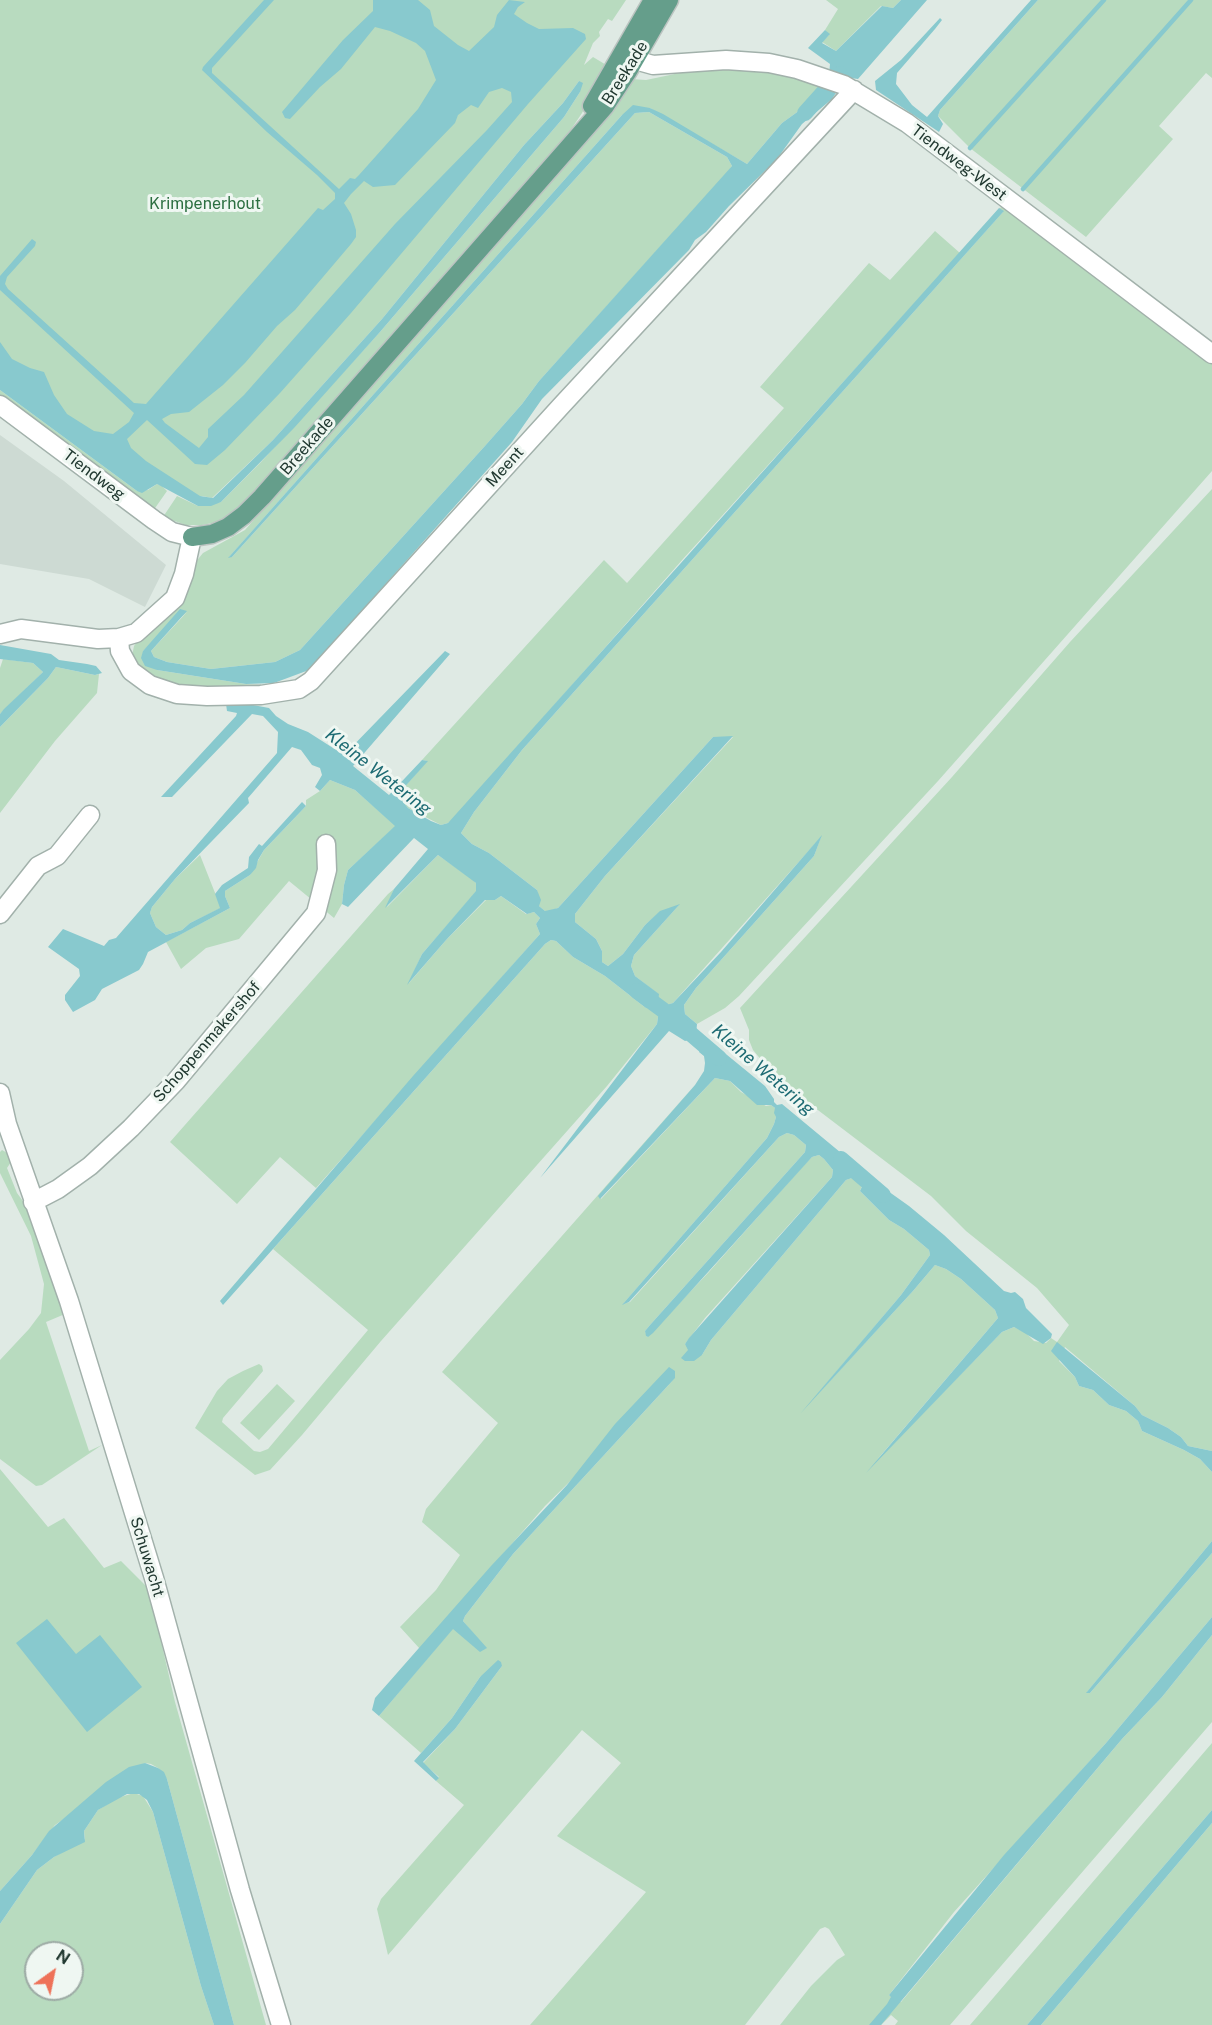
<!DOCTYPE html>
<style>
body{margin:0}
#map{position:relative;width:1212px;height:2025px;overflow:hidden;background:#dfeae4;font-family:"Public Sans",sans-serif}
canvas{display:block}
.north{position:absolute;left:24px;top:1941px;width:60px;height:60px;box-sizing:border-box;background:#eff7f2;border:2px solid #9daba5;border-radius:50%;rotate:33deg;font-size:16px;font-weight:700;line-height:24px;text-align:center;color:#213931}
.north::after{content:'';display:block;margin:auto;width:21px;height:27px;background:#ee7259;clip-path:polygon(50% 0,100% 100%,50% 72%,0 100%)}
</style>
<div id="map">
<canvas width="1212" height="2025"></canvas>
<div class="north">N</div>
</div>
<script>
const ctx = document.querySelector('canvas').getContext('2d');
ctx.lineJoin = 'round';
function paint(path, color) {
  ctx.fillStyle = color;
  ctx.fill(path, 'evenodd');
}
function poly(rows) {
  const path = new Path2D();
  for (const r of rows) {
    path.moveTo(r[0], r[1]);
    for (let i = 2; i < r.length; i += 2) path.lineTo(r[i], r[i + 1]);
  }
  return path;
}
function strokePath(path, color, width, dash) {
  ctx.strokeStyle = color;
  ctx.lineWidth = width;
  ctx.lineCap = dash ? 'butt' : 'round';
  ctx.setLineDash(dash || []);
  ctx.stroke(path);
}
function label(font, color, halo, rows, align = 'center') {
  ctx.font = font + ' "Public Sans",sans-serif';
  ctx.lineWidth = 6;
  ctx.setLineDash([]);
  ctx.textBaseline = 'middle';
  ctx.strokeStyle = halo;
  ctx.fillStyle = color;
  for (const [text, x, y, turn = 0] of rows) {
    ctx.save();
    ctx.translate(x, y);
    ctx.rotate((+turn || 0) * Math.PI / 180);
    ctx.textAlign = isNaN(turn) ? turn : align;
    if (halo) ctx.strokeText(text, 0, 0);
    ctx.fillText(text, 0, 0);
    ctx.restore();
  }
}
paint(poly([
 [0,435,64,481,166,565,145,607,89,579,0,564]
]), '#cddad3');
paint(poly([
 [0,0,626,0,612,21,608,19,599,32,600,36,593,43,584,65,593,57,608,66,582,113,564,140,251,497,233,514,217,522,202,525,186,525,163,517,177,496,198,506,221,502,261,462,380,332,564,117,580,92,579,81,563,103,524,145,382,319,273,440,212,498,202,496,196,499,133,467,0,367],
 [826,0,901,0,893,8,881,6,836,51,822,42,829,35,825,30,838,9],
 [1038,0,1212,0,1212,78,1206,73,1159,126,1173,139,1086,237,970,148,938,116,940,110],
 [740,67,782,73,814,81,825,92,782,123,747,164,650,108,622,115,229,557,232,557,635,113,649,112,727,157,732,166,728,172,539,381,522,404,484,447,300,650,275,662,211,669,167,662,154,657,151,651,187,612,143,651,157,670,246,684,262,684,183,688,149,677,136,667,132,656,134,646,194,564,203,553,245,530,521,214,631,79,646,80,694,70],
 [1007,206,1212,362,1212,471,938,781,739,996,725,1008,697,1024,685,1014,684,1005,696,988,814,856,821,837,673,1003,663,1006,658,1002,658,994,635,976,631,966,634,955,679,905,660,912,645,925,623,954,608,966,602,962,602,951,596,939,575,922,575,914,605,876,733,737,713,737,558,908,546,912,539,906,537,890,489,853,472,844,461,833,474,812,522,750,1003,212,999,208],
 [935,231,960,253,683,559,455,818,448,823,441,825,408,808,400,798,401,791,427,761,422,760,604,560,627,583,784,408,760,387,869,263,890,280],
 [0,390,137,491,148,490,157,484,162,486,167,491,153,511,0,399],
 [1212,489,1212,1451,1188,1446,1181,1437,1168,1428,1142,1415,1135,1406,1065,1347,1059,1361,1075,1377,1079,1386,1093,1390,1109,1405,1126,1411,1138,1421,1142,1431,1184,1450,1200,1459,1212,1472,1212,1541,1087,1692,1090,1693,1212,1553,1212,1617,1106,1743,954,1912,889,1995,901,2002,1122,1739,1162,1697,1212,1635,1212,1722,950,2025,895,2025,898,2021,891,2015,881,2025,780,2025,811,1986,837,1960,845,1955,829,1929,825,1927,820,1929,745,2025,530,2025,646,1892,557,1836,621,1763,582,1730,388,1955,377,1909,381,1899,464,1805,436,1781,439,1777,423,1763,455,1729,502,1666,480,1677,452,1718,421,1753,379,1716,453,1628,486,1649,463,1621,465,1616,513,1554,675,1378,545,1506,420,1649,400,1627,436,1590,460,1555,422,1522,426,1509,498,1423,442,1372,695,1085,599,1196,601,1199,715,1078,730,1081,741,1092,766,1106,771,1105,775,1108,776,1117,774,1124,767,1138,623,1304,630,1302,779,1137,787,1133,794,1135,806,1145,805,1152,650,1325,645,1331,647,1337,708,1273,804,1165,812,1157,819,1155,824,1159,833,1170,832,1177,705,1318,685,1344,702,1355,711,1340,846,1180,855,1177,860,1172,858,1167,871,1179,864,1180,860,1191,889,1220,904,1229,929,1250,930,1255,901,1295,816,1396,913,1291,935,1265,946,1269,961,1279,995,1310,998,1318,876,1461,1002,1332,1014,1327,1026,1333,1034,1341,1046,1343,1051,1338,1057,1342,1069,1325,1037,1288,966,1231,931,1196,806,1101,763,1062,753,1050,749,1040,749,1030,740,1008,952,777,1070,642],
 [3,659,33,663,43,672,0,714,0,668],
 [56,667,95,675,99,674,97,693,55,741,0,813,0,727,48,678],
 [330,780,355,790,396,826,348,870,344,885,342,904,334,918,289,881,239,939,206,948,181,969,166,942,230,908,225,896,225,891,250,875,264,850,306,806,306,800,320,791],
 [200,855,221,908,190,923,182,930,166,935,156,927,150,913,152,907,175,879],
 [438,855,472,879,476,883,477,891,422,954,409,983,447,939,486,900,495,900,501,896,526,914,534,912,540,918,536,924,540,934,316,1188,280,1157,237,1204,170,1142,388,894,394,889,387,907],
 [551,940,556,941,573,957,605,976,646,1008,654,1007,659,1010,657,1024,607,1086,381,1341,302,1435,270,1470,255,1475,195,1428,217,1391,228,1379,243,1371,259,1364,262,1366,263,1371,223,1418,222,1422,254,1451,260,1452,268,1449,368,1330,273,1249,545,944],
 [2,1150,9,1154,11,1162,7,1168,17,1193,28,1208,65,1314,46,1322,89,1451,102,1445,42,1485,36,1486,0,1459,0,1360,29,1329,41,1313,44,1284,31,1236,0,1173,0,1152],
 [277,1384,295,1401,259,1440,240,1423],
 [0,1469,48,1527,64,1518,104,1568,121,1561,149,1589,175,1702,266,2025,234,2025,167,1779,158,1768,151,1764,145,1763,55,1825,32,1855,0,1891],
 [1212,1743,1212,1810,1027,2025,970,2025],
 [134,1793,143,1796,153,1812,201,1986,214,2025,0,2025,0,1924,37,1870,54,1857,85,1839,84,1831,98,1810,117,1798],
 [36,1953,72,1953,72,1989,36,1989],
 [1212,1823,1212,2025,1041,2025]
]), '#b8dbbf');
paint(poly([
 [264,0,274,0,221,58,212,68,212,73,339,189,350,178,355,179,359,175,418,109,436,80,425,51,416,43,390,31,375,27,341,69,320,87,290,119,285,118,282,112,343,40,373,11,373,0,418,0,430,10,434,26,458,45,469,51,494,27,497,15,509,0,525,2,518,7,514,14,527,23,539,29,573,28,585,34,586,39,528,104,351,313,280,393,225,450,207,465,195,464,147,420,127,439,131,448,146,461,200,496,213,498,273,440,382,319,524,145,563,103,579,81,583,83,580,92,564,117,380,332,294,428,221,502,211,506,198,506,157,484,142,493,137,491,0,390,0,342,12,359,30,368,44,372,54,395,67,414,94,431,113,434,129,422,134,413,0,290,0,276,32,239,36,242,35,246,7,277,5,284,8,289,134,403,146,404,318,208,323,210,335,199,335,193,317,175,267,132,202,70,203,67],
 [502,88,511,92,512,102,487,130,395,224,244,395,208,429,208,437,199,448,165,423,162,419,171,414,189,412,223,385,245,363,277,326,295,310,351,244,356,237,356,230,351,214,344,203,351,194,364,181,373,187,395,185,455,123,458,115,471,105,478,108,489,92],
 [901,0,927,0,858,79,829,75,830,64,808,48,825,30,830,34,822,43,836,51,882,6,893,8],
 [1031,0,1038,0,940,110,938,116,943,124,939,132,876,90,875,81,901,60,940,18,942,20,935,29,897,73,896,84,912,105,927,117],
 [825,83,839,88,832,99,802,124,777,159,729,206,706,232,695,240,689,250,542,399,512,442,309,670,274,683,246,684,157,670,145,666,141,658,143,651,180,609,187,611,151,651,154,657,167,662,211,669,275,662,300,650,484,447,522,404,539,381,732,166,727,157,649,112,635,113,232,557,228,558,622,115,633,105,650,108,663,114,747,164,782,123,825,92],
 [999,208,1004,211,522,750,474,812,461,833,472,844,489,853,537,890,541,900,539,906,545,911,558,908,713,737,733,736,605,876,575,914,575,922,596,939,602,951,602,962,608,966,623,954,645,925,660,911,680,904,634,955,631,966,635,976,659,994,658,1002,654,1007,646,1008,605,976,573,957,556,941,551,940,545,944,223,1305,220,1301,413,1076,540,934,536,924,540,918,534,912,527,914,501,896,495,900,485,900,447,939,407,985,422,954,476,891,476,883,438,855,385,908,394,889,428,849,414,838,348,907,342,904,344,885,348,870,395,826,355,790,330,780,320,791,315,787,322,775,320,768,312,765,301,750,292,747,248,798,249,803,175,879,152,907,150,913,156,927,166,935,182,930,190,923,220,908,215,894,222,885,248,868,249,857,259,844,262,846,302,802,306,806,264,850,258,860,256,868,250,875,225,891,225,896,230,908,148,952,143,964,139,970,102,989,95,1000,73,1012,65,1000,65,995,80,976,79,969,48,947,63,929,104,946,109,940,116,938,277,753,278,732,263,716,252,714,172,797,161,797,236,716,237,713,227,711,226,704,251,701,253,705,269,708,276,716,288,724,308,732,344,755,445,651,450,654,353,766,389,795,422,760,428,761,401,791,400,798,408,808,431,821,441,825,448,823],
 [0,645,51,654,59,660,87,664,96,666,102,673,95,675,56,667,48,678,0,727,0,714,4,709,43,672,33,663,0,659],
 [822,835,814,856,696,988,684,1005,685,1014,697,1024,696,1035,689,1040,685,1041,669,1031,540,1178,657,1024,659,1010,663,1006,673,1003,721,952],
 [710,1041,765,1086,774,1099,774,1102,777,1105,782,1104,858,1167,860,1172,855,1177,846,1180,711,1340,702,1355,694,1361,685,1361,681,1358,688,1350,685,1344,689,1338,832,1177,833,1170,824,1159,819,1155,812,1157,653,1333,648,1337,646,1336,645,1331,650,1325,805,1152,806,1145,794,1135,787,1133,779,1137,629,1302,622,1305,767,1138,774,1124,776,1117,774,1113,775,1108,771,1105,757,1105,730,1081,715,1078,600,1199,598,1196,695,1085,704,1071,705,1063,704,1056,699,1052,704,1043],
 [871,1179,909,1206,944,1235,1004,1291,1011,1293,1015,1292,1023,1299,1026,1308,1052,1334,1051,1338,1043,1344,1014,1327,1002,1332,866,1473,998,1318,995,1310,961,1279,946,1269,935,1265,913,1291,800,1414,901,1295,930,1255,929,1250,904,1229,889,1220,860,1191,865,1180],
 [1057,1342,1135,1406,1142,1415,1168,1428,1181,1437,1188,1446,1212,1451,1212,1472,1200,1459,1184,1450,1142,1431,1138,1421,1126,1411,1109,1405,1093,1390,1079,1386,1075,1377,1051,1351],
 [669,1367,675,1371,675,1378,513,1554,465,1616,463,1621,487,1648,480,1652,453,1629,379,1716,372,1710,375,1698,491,1566,567,1485,615,1424],
 [1212,1541,1212,1553,1090,1693,1086,1693],
 [1212,1617,1212,1635,1162,1697,1122,1739,881,2025,869,2025,887,2004,891,1997,889,1995,1004,1855,1106,1743],
 [47,1619,76,1654,100,1635,142,1687,87,1732,16,1643],
 [498,1660,501,1662,502,1666,455,1729,423,1762,439,1778,436,1781,414,1761,452,1718,480,1677],
 [145,1763,158,1768,164,1772,167,1779,234,2025,214,2025,201,1986,153,1812,147,1800,139,1794,127,1794,98,1810,84,1831,85,1842,54,1857,37,1870,0,1924,0,1891,32,1855,49,1831,106,1782,129,1767],
 [1212,1810,1212,1823,1041,2025,1027,2025]
]), '#88c9ce');
strokePath(poly([
 [970,148,1104,0],
 [1023,189,1191,0]
]), '#88c9ce', 4.5);
strokePath(poly([
 [805,113,840,74],
 [637,991,663,1010,719,1058],
 [841,1159,883,1195]
]), '#88c9ce', 16);
const minor = poly([
 [626,49,635,60,653,65,726,60,769,63,797,69,844,85,907,123,1212,354],
 [0,405,154,520,172,532,192,537,184,574,175,598,136,633,119,638,98,639,21,629,0,634],
 [119,638,120,651,131,671,150,685,177,694,207,696,261,695,299,689,311,681,561,406,854,90],
 [0,914,38,866,57,856,90,815],
 [0,1093,7,1124,69,1301,154,1578,240,1890,281,2025],
 [33,1202,58,1189,90,1166,131,1128,176,1081,316,913,327,870,326,844]
]);
const major = poly([
 [592,106,653,0],
 [192,537,212,534,228,527,244,515,262,497,605,106,628,71,669,0]
]);
strokePath(minor, '#a2b1ab', 21);
strokePath(major, '#bcc4c1', 21);
strokePath(minor, '#fff', 18);
strokePath(major, '#659e8b', 18);
label('16px', '#213931', '#eff7f2', [
 ["Breekade",625,73,-58],
 ["Tiendweg-West",959,163,37],
 ["Breekade",307,446,-49],
 ["Meent",505,467,-48],
 ["Tiendweg",94,475,37],
 ["Schoppenmakershof",207,1042,-49],
 ["Schuwacht",147,1557,73]
]);
label('16px', '#2c6f41', '#eff7f2', [
 ["Krimpenerhout",205,204]
]);
label('italic 18px', '#1d6b73', '#eff7f2', [
 ["Kleine Wetering",378,772,38],
 ["Kleine Wetering",763,1070,41]
]);
</script>
